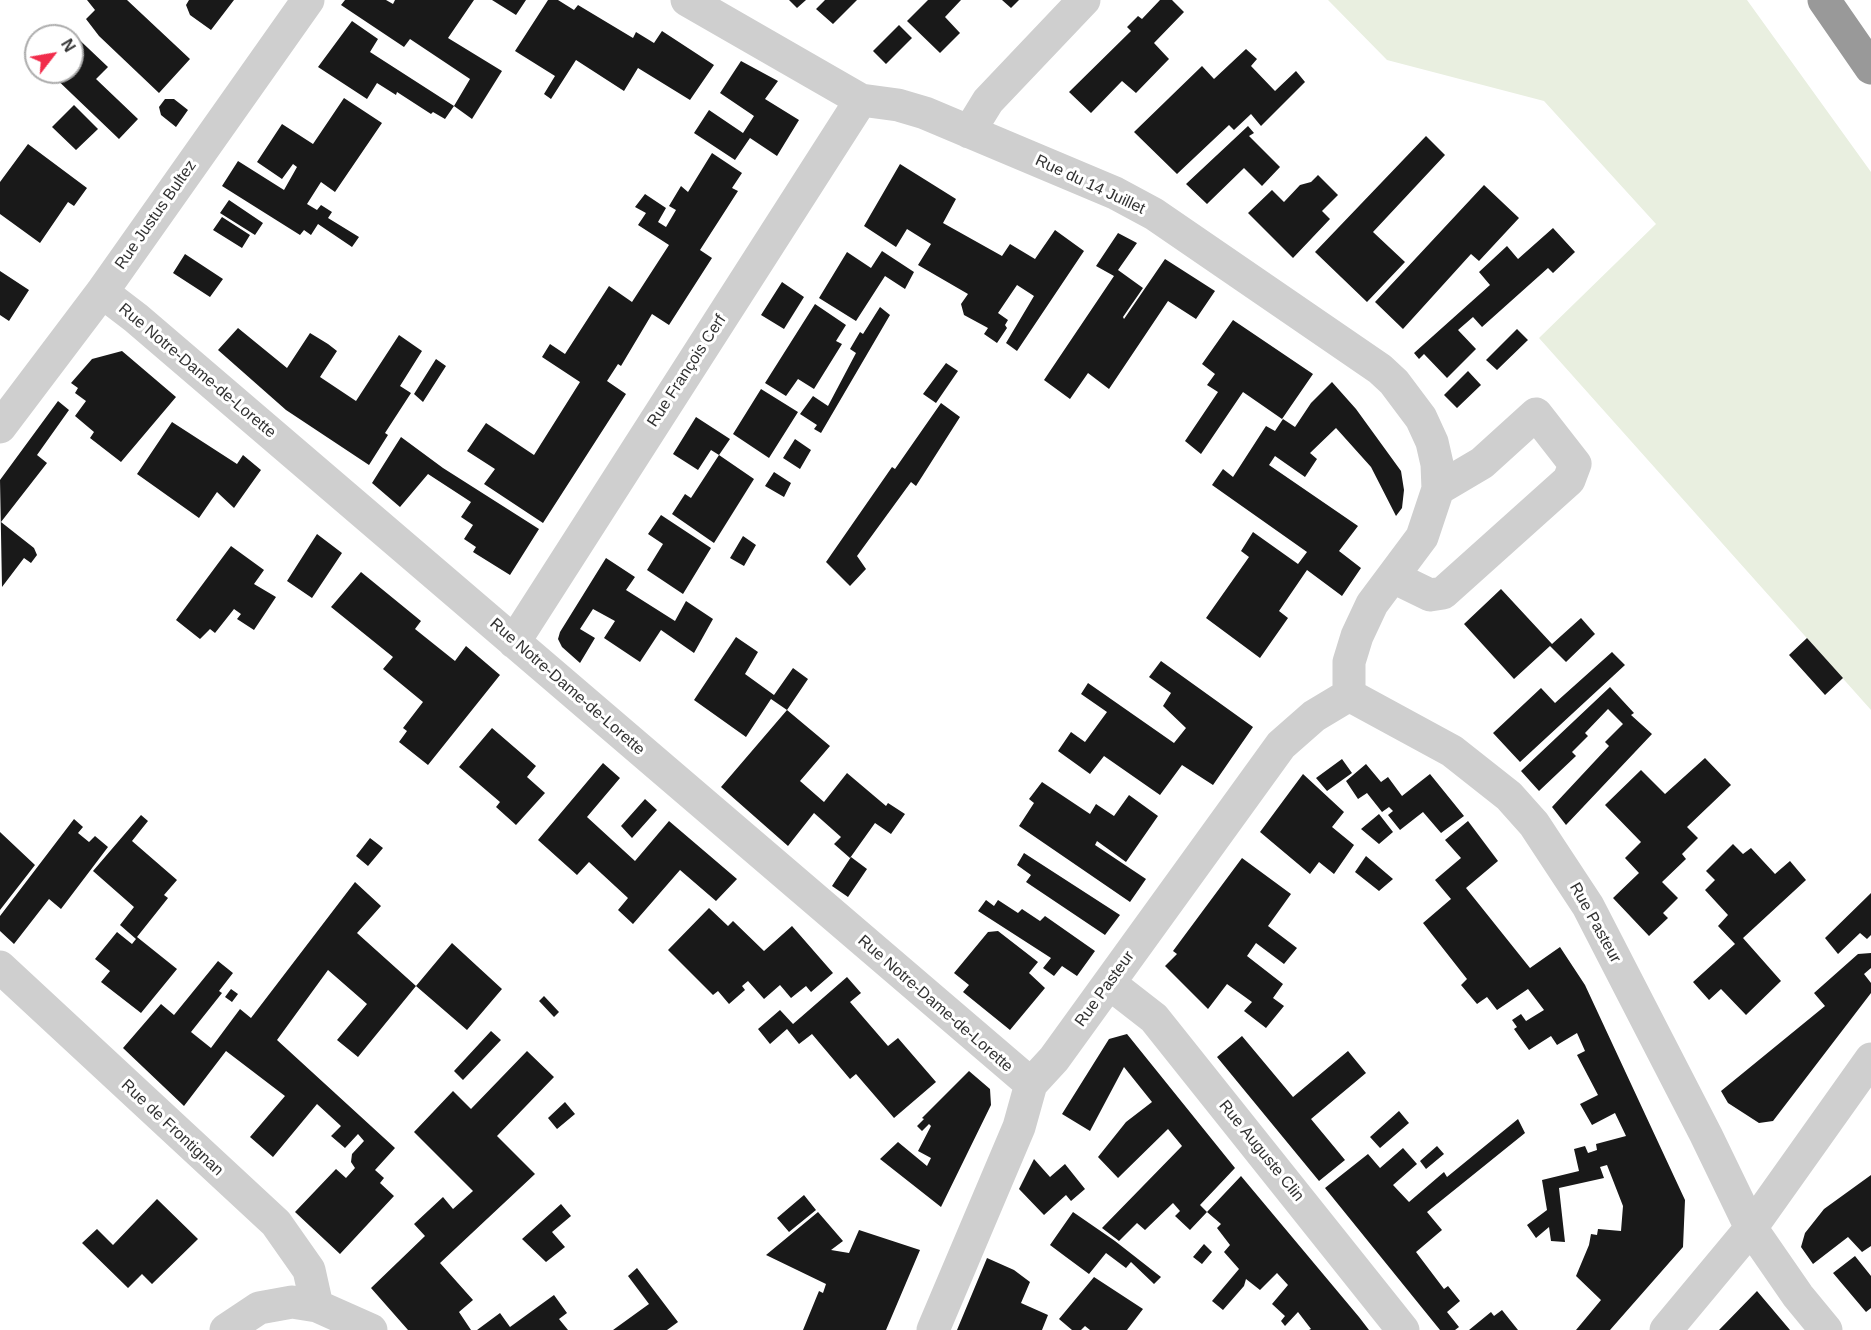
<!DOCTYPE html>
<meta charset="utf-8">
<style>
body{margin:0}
#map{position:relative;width:1871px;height:1330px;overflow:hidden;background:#fff;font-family:Arial,sans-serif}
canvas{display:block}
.north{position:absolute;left:24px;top:24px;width:60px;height:60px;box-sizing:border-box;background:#fff;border:2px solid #adadad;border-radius:50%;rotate:59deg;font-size:16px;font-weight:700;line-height:24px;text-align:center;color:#323232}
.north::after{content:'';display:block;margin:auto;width:21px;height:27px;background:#f12c4b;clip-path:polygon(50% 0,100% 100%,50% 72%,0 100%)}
</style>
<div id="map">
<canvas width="1871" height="1330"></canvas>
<div class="north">N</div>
</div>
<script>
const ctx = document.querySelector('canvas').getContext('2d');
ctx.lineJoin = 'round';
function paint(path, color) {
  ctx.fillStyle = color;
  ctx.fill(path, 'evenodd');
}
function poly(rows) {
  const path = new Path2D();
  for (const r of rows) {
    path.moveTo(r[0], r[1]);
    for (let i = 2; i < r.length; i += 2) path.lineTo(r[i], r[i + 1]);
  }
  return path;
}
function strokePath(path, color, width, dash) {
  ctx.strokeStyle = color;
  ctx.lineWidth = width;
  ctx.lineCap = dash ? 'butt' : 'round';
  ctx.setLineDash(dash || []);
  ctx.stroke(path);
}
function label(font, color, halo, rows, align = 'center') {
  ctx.font = font + ' Arial,sans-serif';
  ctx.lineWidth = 6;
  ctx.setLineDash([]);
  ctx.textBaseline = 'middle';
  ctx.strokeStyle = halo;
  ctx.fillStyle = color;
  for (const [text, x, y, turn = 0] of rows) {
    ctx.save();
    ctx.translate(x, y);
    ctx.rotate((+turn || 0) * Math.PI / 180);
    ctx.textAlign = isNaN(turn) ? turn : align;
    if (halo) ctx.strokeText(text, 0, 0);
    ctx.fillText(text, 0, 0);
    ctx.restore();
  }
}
paint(poly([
 [1328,0,1747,0,1871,172,1871,710,1539,338,1656,224,1544,101,1387,60]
]), '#e9efe0');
paint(poly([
 [87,0,127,0,190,59,159,93,99,36,86,19,95,10],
 [189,0,234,0,211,30,190,15,186,5],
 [345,0,386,0,393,4,395,0,474,0,448,38,502,71,472,119,454,106,470,79,410,39,404,47,341,5],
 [492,0,526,0,516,15],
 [548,0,558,0,574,10,578,5,633,38,636,32,654,43,662,31,714,65,690,100,638,68,624,91,576,60,551,99,544,94,555,76,515,51],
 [789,0,806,0,797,8],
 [825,0,857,0,833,24,816,9],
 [928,0,961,0,945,17,960,33,940,53,907,21],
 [1002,0,1019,0,1011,8],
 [1160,0,1172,0,1184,12,1154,43,1169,59,1136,93,1122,81,1091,113,1069,92,1131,31,1127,27,1138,16,1142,19],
 [352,21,378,39,370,52,454,106,445,119,433,112,431,114,397,92,396,95,377,83,367,99,318,67],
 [899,25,912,38,886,64,873,51],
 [69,30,108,67,96,79,138,119,119,139,49,72,72,72,72,36,64,36],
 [1246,49,1257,59,1251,66,1275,91,1296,71,1305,82,1261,126,1251,114,1234,130,1229,125,1177,174,1134,132,1202,66,1214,79],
 [741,61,778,81,765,99,799,120,777,156,750,138,735,160,694,133,709,110,743,133,754,116,720,93],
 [344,98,382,123,335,192,321,182,307,204,317,210,321,205,332,212,328,218,359,237,352,247,318,224,311,235,304,230,300,235,222,186,238,161,284,190,297,167,293,164,282,179,257,162,282,124,313,144],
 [165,99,174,99,188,110,176,127,161,115,159,107],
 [74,105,98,129,76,150,52,127],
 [1248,126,1254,133,1249,136,1280,167,1262,186,1244,168,1207,204,1186,184],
 [1426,136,1445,155,1373,232,1405,262,1367,302,1315,252],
 [28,144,87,188,74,206,68,202,40,243,0,214,0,182],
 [712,153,742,173,732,188,738,191,700,250,712,258,669,325,652,314,621,366,618,364,607,381,626,394,543,523,484,484,495,469,467,451,486,423,534,455,580,382,542,357,550,344,565,354,609,286,632,302,669,245,638,225,646,213,635,207,645,194,666,208,658,222,666,227,676,210,669,206,681,186,688,192],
 [900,164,956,199,943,223,1002,256,1010,244,1035,259,1055,230,1084,251,1017,351,1006,343,1034,296,1017,285,998,313,1008,320,1005,325,1007,328,997,343,984,334,988,328,964,315,961,304,968,294,918,265,931,244,907,229,896,247,864,226],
 [1318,175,1338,195,1322,211,1330,219,1293,258,1248,213,1272,190,1284,202,1300,185,1311,182],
 [1484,185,1519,218,1479,261,1471,254,1403,329,1375,302],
 [229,200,263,223,255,235,220,213],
 [222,217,250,235,242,248,213,230],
 [1553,228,1575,252,1553,273,1548,268,1482,327,1473,317,1458,330,1476,349,1447,378,1424,354,1419,359,1414,353,1490,285,1479,272,1507,246,1518,259],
 [1118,233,1137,243,1118,270,1143,288,1123,317,1124,319,1165,259,1215,291,1196,319,1168,301,1109,389,1088,373,1070,399,1044,380,1114,276,1096,266],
 [882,251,914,272,905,289,885,276,856,321,819,298,847,252,871,268],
 [185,254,223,279,210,297,173,273],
 [0,271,29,290,9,321,0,315],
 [782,282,804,297,784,329,761,315],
 [815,304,846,325,836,341,842,344,814,389,798,379,786,396,765,383],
 [880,307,890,315,821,433,814,429,817,425,800,414,813,396,828,406,856,353,850,349,860,332,863,334],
 [1233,320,1313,374,1282,419,1243,392,1201,454,1185,441,1218,392,1207,385,1215,374,1202,364],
 [238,328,287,368,310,333,328,344,337,351,320,377,356,401,399,335,422,351,400,386,411,393,385,433,388,435,369,465,286,410,218,350],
 [1517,329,1528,340,1497,370,1486,360],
 [122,351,176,397,121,462,90,438,94,432,75,416,86,401,75,393,78,388,71,383,92,359],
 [436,359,446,366,423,402,414,394],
 [946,363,958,371,936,403,923,394],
 [1468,371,1481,385,1457,408,1444,395],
 [1332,382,1356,409,1401,471,1404,490,1402,508,1396,516,1371,467,1336,428,1310,453,1317,459,1305,477,1275,456,1269,465,1358,526,1339,551,1361,568,1342,596,1307,570,1279,611,1288,618,1260,658,1206,618,1249,557,1241,551,1253,532,1298,564,1307,552,1212,485,1223,469,1233,477,1266,426,1275,431,1283,419,1295,427,1311,403],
 [761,389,798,412,769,458,733,434],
 [58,401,69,410,37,455,47,463,1,522,34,548,37,555,31,563,24,558,2,587,0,480],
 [941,403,960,417,916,486,911,482,857,556,866,569,850,586,826,562,892,467,895,469],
 [696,417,730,439,719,455,754,479,714,543,672,514,685,494,691,498,719,455,711,450,698,470,673,454],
 [172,422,237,464,243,455,261,470,234,508,217,492,199,518,137,474],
 [401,437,443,468,539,529,510,575,473,552,476,547,464,539,473,525,461,517,471,502,428,474,400,507,372,483],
 [795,439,811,450,800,469,783,458],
 [774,472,791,483,784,497,765,486],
 [661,515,711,548,683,594,647,570,663,544,648,534],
 [317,534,342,553,312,598,287,581],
 [743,536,756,545,744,566,730,558],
 [231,546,264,570,254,584,276,597,254,630,237,619,241,614,234,609,215,633,210,629,200,639,176,620],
 [606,558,635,577,626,590,675,621,686,601,713,619,694,653,661,630,640,662,604,638,615,621,593,609,580,629,595,638,580,663,562,647,558,639,560,632],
 [361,572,421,621,415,629,455,661,466,646,500,675,428,765,399,742,407,731,403,728,423,702,383,669,393,657,331,607],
 [1501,589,1552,644,1581,618,1595,634,1566,662,1550,646,1514,679,1464,624],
 [736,637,758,652,745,674,774,695,793,668,808,679,787,710,830,746,800,781,824,802,847,773,886,806,888,803,905,814,891,834,875,823,850,858,834,844,841,837,814,813,788,846,721,787,787,710,771,699,746,737,694,700],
 [1807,638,1843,678,1825,695,1789,655],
 [1612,652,1625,665,1520,762,1493,733,1541,688,1555,703],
 [1161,661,1253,727,1213,785,1182,765,1160,795,1104,756,1090,774,1058,751,1071,732,1085,742,1107,712,1081,694,1088,683,1174,743,1186,728,1163,706,1171,693,1149,677],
 [1610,687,1634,713,1631,715,1652,734,1566,825,1552,807,1609,746,1605,742,1623,724,1608,709,1585,733,1588,736,1572,752,1576,756,1539,791,1521,771],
 [492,728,536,766,527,777,545,793,516,825,496,807,500,802,459,767],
 [1705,758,1731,785,1687,827,1698,838,1682,854,1686,859,1662,882,1678,898,1663,913,1668,918,1649,936,1613,898,1639,873,1625,858,1641,842,1605,805,1641,770,1665,794],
 [1342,759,1352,773,1327,791,1316,778],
 [603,763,620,778,587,817,635,861,669,821,737,879,716,901,680,870,633,924,618,910,628,898,589,862,577,875,538,840],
 [1366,764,1381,782,1388,777,1402,796,1430,774,1464,816,1441,833,1423,812,1400,830,1388,815,1393,811,1389,807,1382,812,1367,793,1358,799,1346,781],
 [1303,774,1344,812,1332,827,1354,845,1334,874,1319,862,1310,874,1260,832],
 [1042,782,1090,814,1096,804,1114,816,1129,795,1158,816,1126,862,1097,841,1095,845,1146,879,1130,902,1019,826,1034,803,1029,799],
 [645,799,657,810,632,838,621,826],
 [1379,814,1393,832,1379,844,1361,829],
 [141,815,148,821,132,841,177,880,164,895,168,898,137,937,177,969,141,1013,101,982,110,971,95,959,117,932,132,944,136,939,120,925,134,907,93,871],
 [74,819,83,827,78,833,89,842,95,836,108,847,61,909,49,899,14,944,0,931,0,916],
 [1468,821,1498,861,1466,888,1530,968,1560,947,1585,985,1685,1200,1683,1247,1610,1330,1576,1330,1601,1300,1576,1276,1589,1245,1591,1234,1597,1235,1598,1229,1621,1231,1623,1206,1607,1165,1600,1167,1604,1178,1559,1188,1565,1242,1551,1241,1549,1227,1536,1238,1527,1225,1547,1210,1542,1180,1579,1171,1574,1149,1585,1146,1588,1153,1597,1150,1596,1144,1626,1136,1615,1113,1592,1125,1580,1104,1598,1095,1577,1055,1585,1051,1577,1033,1557,1045,1551,1036,1529,1050,1514,1029,1517,1027,1512,1020,1521,1014,1526,1021,1544,1010,1528,989,1497,1010,1487,997,1477,1004,1461,985,1467,979,1423,923,1451,899,1435,880,1461,858,1445,840],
 [0,832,35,865,0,910],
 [370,838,383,848,368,866,356,856],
 [1733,844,1743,854,1751,848,1775,874,1790,861,1806,880,1743,938,1781,981,1746,1015,1721,989,1709,1000,1693,982,1735,944,1718,926,1728,915,1705,890,1715,880,1706,871],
 [1024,853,1120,915,1105,935,1026,882,1031,875,1017,865],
 [1366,856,1393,879,1379,891,1355,872],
 [851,857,867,869,848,897,832,886],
 [1242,858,1291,894,1268,926,1297,948,1284,964,1256,943,1247,956,1283,984,1273,998,1284,1006,1266,1028,1244,1011,1252,1002,1227,984,1208,1009,1165,966,1177,954,1173,951],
 [355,882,381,906,357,933,416,986,358,1057,337,1040,367,1004,328,970,277,1040,395,1148,375,1170,384,1178,380,1183,394,1196,340,1254,295,1212,336,1169,346,1178,355,1168,351,1162,352,1154,364,1141,358,1134,345,1148,331,1136,341,1126,317,1104,273,1157,250,1137,285,1096,226,1051,184,1106,123,1048,161,1004,174,1015,218,961,233,973,219,991,222,993,191,1032,211,1048,240,1009,251,1018],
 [1871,893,1871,935,1867,939,1860,933,1838,954,1825,938],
 [986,900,994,906,998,900,1018,913,1022,909,1040,921,1045,916,1095,951,1077,976,1062,966,1054,976,1043,968,1051,958,978,911],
 [709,908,728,926,733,921,764,951,792,926,833,973,811,992,806,986,791,998,780,985,764,999,748,981,742,986,745,990,729,1004,718,991,713,995,668,950],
 [998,931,1038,962,1029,973,1045,988,1010,1030,963,992,969,985,954,973,988,932],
 [452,943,502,989,467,1030,416,986],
 [1871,953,1871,968,1864,974,1871,983,1871,993,1773,1121,1759,1123,1728,1103,1721,1091,1825,1006,1814,993,1858,954],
 [847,977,861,993,850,1002,888,1046,898,1038,936,1082,894,1118,856,1074,850,1079,812,1034,799,1044,787,1029,770,1044,758,1029,780,1010,793,1024],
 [231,989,238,994,232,1002,225,997],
 [544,996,559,1012,554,1017,539,1001],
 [491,1031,501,1040,463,1080,454,1071],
 [1127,1034,1235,1168,1200,1205,1207,1212,1190,1230,1175,1216,1180,1211,1173,1203,1145,1230,1137,1223,1119,1241,1102,1228,1182,1146,1168,1129,1118,1178,1098,1157,1126,1122,1152,1102,1124,1067,1090,1131,1062,1114,1109,1039],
 [1242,1036,1293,1097,1348,1051,1366,1073,1311,1119,1345,1160,1319,1181,1217,1057],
 [527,1051,554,1077,497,1136,535,1174,440,1263,473,1300,459,1312,471,1330,408,1330,371,1288,425,1236,414,1224,443,1197,453,1209,473,1191,414,1132,453,1091,471,1109],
 [969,1071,990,1089,991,1105,941,1207,880,1159,898,1142,927,1166,931,1158,918,1151,931,1126,929,1124,922,1131,917,1126,924,1119,922,1118],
 [565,1102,575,1114,557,1129,548,1118],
 [1399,1111,1409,1123,1380,1148,1370,1137],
 [1518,1119,1525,1133,1427,1212,1442,1230,1416,1252,1444,1289,1448,1286,1460,1301,1447,1312,1459,1327,1455,1330,1440,1330,1325,1188,1368,1154,1380,1168,1403,1148,1417,1164,1393,1185,1409,1202,1444,1172,1447,1177],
 [1437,1146,1444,1154,1426,1169,1420,1161],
 [1034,1159,1050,1177,1065,1164,1085,1189,1071,1201,1066,1195,1044,1215,1019,1189],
 [1871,1175,1871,1246,1862,1252,1848,1237,1813,1264,1801,1247,1805,1233,1824,1209],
 [1241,1176,1359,1317,1369,1330,1309,1330,1311,1329,1298,1312,1285,1326,1281,1321,1285,1316,1272,1304,1288,1285,1277,1273,1260,1290,1246,1279,1244,1286,1223,1310,1212,1301,1239,1269,1224,1252,1230,1245,1217,1228,1221,1224,1207,1212],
 [804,1195,816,1210,789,1232,777,1218],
 [157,1199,198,1239,152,1284,142,1274,128,1288,82,1243,97,1229,113,1245],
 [561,1204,571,1216,552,1232,565,1247,546,1262,522,1239],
 [818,1212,843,1241,831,1250,849,1253,859,1230,920,1250,886,1330,803,1330,819,1291,823,1293,826,1284,766,1255],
 [1073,1212,1115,1241,1161,1277,1154,1284,1131,1262,1126,1268,1106,1253,1089,1274,1066,1257,1050,1245],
 [1204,1244,1212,1252,1202,1264,1193,1257],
 [1855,1256,1871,1276,1871,1308,1866,1312,1833,1273],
 [987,1258,1014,1270,1030,1282,1021,1303,1048,1315,1042,1330,957,1330],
 [637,1268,678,1322,667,1330,613,1330,649,1304,628,1276],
 [1094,1277,1143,1309,1127,1330,1090,1330,1085,1326,1081,1330,1072,1330,1059,1319],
 [1757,1291,1790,1330,1719,1330],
 [554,1295,567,1313,559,1319,568,1330,477,1330,500,1313,510,1327],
 [1502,1310,1518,1330,1469,1330,1491,1312,1494,1316]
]), '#191919');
strokePath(poly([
 [687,0,861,100,898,105,925,113,1115,193,1154,214,1380,369,1394,382,1421,418,1432,442,1437,464,1438,489,1422,537,1372,604,1357,636,1349,662,1349,695],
 [969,132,988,101,1084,0],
 [102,292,136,318,1031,1084],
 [0,427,102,292,308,0],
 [1393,577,1430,595,1443,593,1569,480,1575,464,1536,414,1482,463,1438,489],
 [514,642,861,100],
 [1349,695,1452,751,1509,796,1534,824,1588,906,1706,1135,1751,1228,1798,1296,1826,1330],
 [0,967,276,1223,309,1270,317,1306],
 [1109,983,1154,1018,1403,1330],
 [226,1330,259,1308,292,1302,317,1306,371,1330],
 [933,1330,1019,1127,1031,1084,1054,1059,1281,745,1314,716,1349,695],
 [1666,1330,1751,1228,1871,1059]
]), '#cfcfcf', 33);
strokePath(poly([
 [1824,0,1871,68]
]), '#999', 33);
label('16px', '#323232', '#fff', [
 ["Rue du 14 Juillet",1090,185,25],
 ["Rue Justus Bultez",156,215,-55],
 ["Rue Notre-Dame-de-Lorette",197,371,40],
 ["Rue François Cerf",687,371,-57],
 ["Rue Notre-Dame-de-Lorette",567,687,41],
 ["Rue Pasteur",1595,923,61],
 ["Rue Pasteur",1105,989,-54],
 ["Rue Notre-Dame-de-Lorette",935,1004,41],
 ["Rue de Frontignan",172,1128,43],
 ["Rue Auguste Clin",1261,1151,51]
]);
</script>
